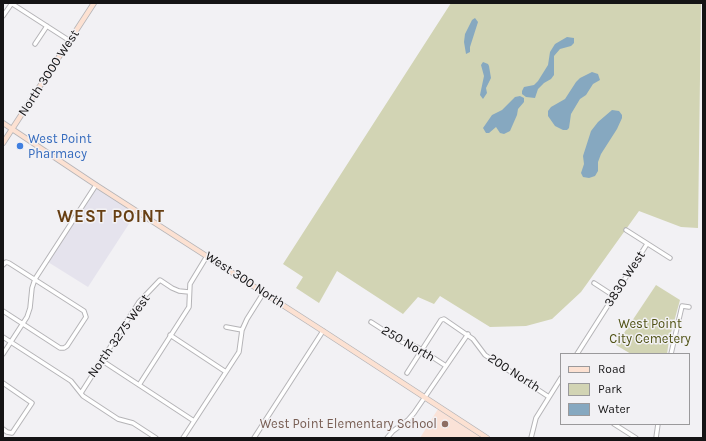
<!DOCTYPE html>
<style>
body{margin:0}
#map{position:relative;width:706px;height:441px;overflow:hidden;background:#f2f1f4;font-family:Karla,sans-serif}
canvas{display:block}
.frame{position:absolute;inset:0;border:4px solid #151415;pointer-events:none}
.legend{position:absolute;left:560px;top:353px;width:130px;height:72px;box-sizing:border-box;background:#f2f1f4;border:1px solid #9a999b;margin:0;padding:5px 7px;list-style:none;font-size:12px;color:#151415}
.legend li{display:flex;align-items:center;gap:8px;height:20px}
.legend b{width:20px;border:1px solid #9a999b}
</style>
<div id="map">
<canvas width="706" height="441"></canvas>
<div class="frame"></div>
<ul class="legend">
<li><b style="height:5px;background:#fce1d2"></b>Road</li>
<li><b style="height:11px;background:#d2d4b4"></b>Park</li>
<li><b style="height:11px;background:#86a8c0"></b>Water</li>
</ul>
</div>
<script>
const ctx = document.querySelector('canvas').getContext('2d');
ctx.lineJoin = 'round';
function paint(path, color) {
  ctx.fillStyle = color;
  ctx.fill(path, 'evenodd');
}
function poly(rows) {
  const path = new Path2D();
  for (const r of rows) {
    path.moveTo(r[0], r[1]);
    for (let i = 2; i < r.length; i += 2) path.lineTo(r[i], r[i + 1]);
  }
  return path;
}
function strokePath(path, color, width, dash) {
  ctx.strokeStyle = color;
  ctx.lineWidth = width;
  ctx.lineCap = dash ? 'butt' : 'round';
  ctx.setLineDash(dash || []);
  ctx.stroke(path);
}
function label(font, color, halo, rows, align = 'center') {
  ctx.font = font + ' Karla,sans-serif';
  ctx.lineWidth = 3;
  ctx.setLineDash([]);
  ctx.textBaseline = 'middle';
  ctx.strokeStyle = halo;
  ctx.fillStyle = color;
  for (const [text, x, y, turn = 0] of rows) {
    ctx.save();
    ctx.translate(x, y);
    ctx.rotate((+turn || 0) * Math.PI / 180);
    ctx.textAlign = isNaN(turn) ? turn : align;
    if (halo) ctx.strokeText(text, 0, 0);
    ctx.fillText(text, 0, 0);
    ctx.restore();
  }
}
paint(poly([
 [97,188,136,213,88,287,48,262]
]), '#e5e3ed');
paint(poly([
 [438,409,482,438,420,438]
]), '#fae2d7');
paint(poly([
 [451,3,701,3,698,228,681,227,639,211,581,292,552,319,526,326,490,327,440,296,434,304,418,297,403,314,337,271,319,303,296,288,303,277,283,264],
 [656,285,680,300,669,340,667,354,631,354,616,345]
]), '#d2d4b4');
paint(poly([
 [475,18,478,22,470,47,470,52,466,54,464,42,465,34,472,20],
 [567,37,574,38,574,43,571,46,560,49,554,56,554,75,551,79,544,83,538,89,535,98,526,97,522,94,522,91,524,87,534,85,538,81,548,65,550,52,555,44],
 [483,62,488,64,489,66,491,78,486,88,487,93,483,99,480,95,484,76,481,65],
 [592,72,598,74,600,80,593,84,586,95,580,99,571,114,569,128,567,130,563,130,555,126,548,116,548,111,551,107,565,99,576,82,580,78],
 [520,96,524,98,524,102,518,109,517,115,510,131,504,134,500,133,496,127,489,133,486,133,483,128,492,115,502,110,515,97],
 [612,110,619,111,622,115,622,118,617,129,601,154,598,162,598,171,595,176,589,178,583,177,581,173,584,164,583,156,591,131,598,122]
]), '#86a8c0');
const minor = poly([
 [11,3,70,41],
 [3,16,12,3],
 [35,44,47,26],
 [626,230,670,258],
 [3,265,6,262,9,263,84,311,86,317,67,346,64,348,60,348,3,311],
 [594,283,614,296],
 [371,322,402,342,417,347,446,366],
 [226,327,242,330],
 [170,335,226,372],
 [3,337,71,381,83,396,118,419,133,423,156,438],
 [3,354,27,317,30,308,32,288,35,279,96,185],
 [577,354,647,244],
 [671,354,682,306,689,307],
 [101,360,194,421],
 [407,373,441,320,444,319,473,339,485,355,549,397],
 [3,383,32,403,12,433,7,432,3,429],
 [139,385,189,307,190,284,207,256],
 [81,393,139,302,160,280,172,288,179,291,189,292],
 [614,424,636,438],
 [183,438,239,352,242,330,247,319,264,292],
 [254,438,323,331],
 [387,438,393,431,408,420,414,413,468,334],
 [531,438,536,418,561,378],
 [656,438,658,424]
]);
const secondary = poly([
 [3,123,96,185,323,331,487,438],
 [3,143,94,3]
]);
strokePath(minor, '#b5b4b7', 5.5);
strokePath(secondary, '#b5b4b7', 6);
strokePath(minor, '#fff', 3.5);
strokePath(secondary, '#fce1d2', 4.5);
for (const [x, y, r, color] of [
 [20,146,4,"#3f7fe0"],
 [445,424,4,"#8d6e63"]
]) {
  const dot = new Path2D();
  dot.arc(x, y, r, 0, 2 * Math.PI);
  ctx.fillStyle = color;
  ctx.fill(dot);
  strokePath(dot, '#f2f1f4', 1.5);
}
label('13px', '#151415', '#f2f1f4', [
 ["North 3000 West",49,73,-57],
 ["3830 West",625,279,-57],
 ["West 300 North",245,280,33],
 ["North 3275 West",119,336,-55],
 ["250 North",408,344,30],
 ["200 North",514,373,33]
]);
label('13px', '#366cbe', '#f2f1f4', [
 ["West Point",28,139],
 ["Pharmacy",28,154]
], 'left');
label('13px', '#505215', '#f2f1f4', [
 ["West Point",650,324],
 ["City Cemetery",650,339]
]);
label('13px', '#785e54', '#f2f1f4', [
 ["West Point Elementary School",437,424]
], 'right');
ctx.letterSpacing = '1px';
label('bold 17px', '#673f13', '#f2f1f4', [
 ["WEST POINT",111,217]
]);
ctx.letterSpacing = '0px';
</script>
